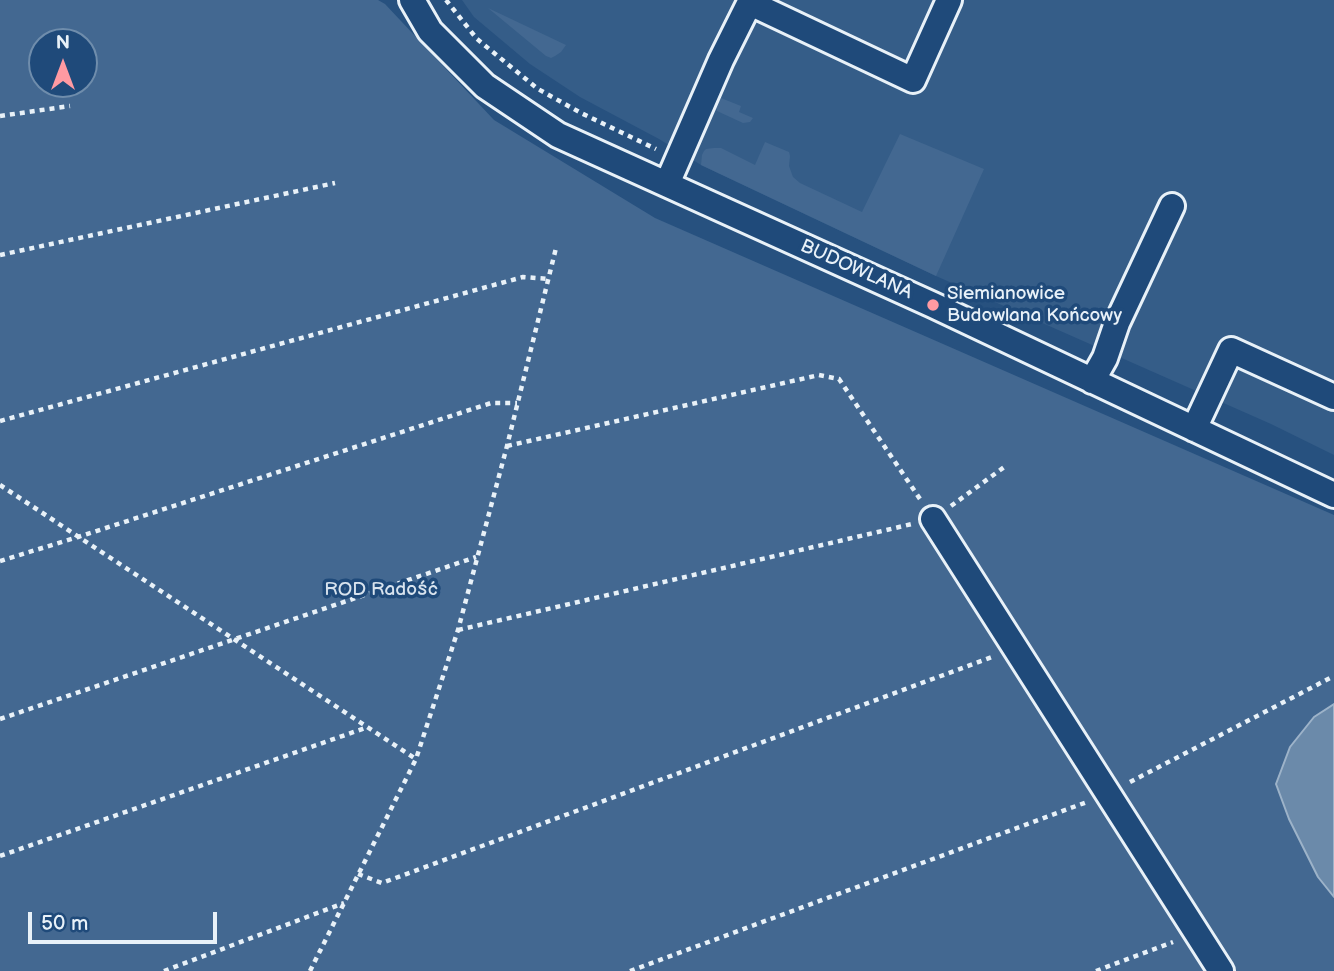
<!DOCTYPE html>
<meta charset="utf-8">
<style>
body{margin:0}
#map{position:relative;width:1334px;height:971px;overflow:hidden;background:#27517f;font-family:"Balsamiq Sans",sans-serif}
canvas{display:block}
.north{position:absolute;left:28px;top:28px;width:70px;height:70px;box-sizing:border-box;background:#1f4a7a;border:2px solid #6f8dac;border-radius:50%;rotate:0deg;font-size:19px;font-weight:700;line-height:28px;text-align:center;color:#e8f1f8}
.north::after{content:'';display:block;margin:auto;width:24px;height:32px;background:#ff9aa2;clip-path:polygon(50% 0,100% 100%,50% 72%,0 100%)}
.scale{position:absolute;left:28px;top:912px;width:189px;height:32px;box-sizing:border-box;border:4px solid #e8f1f8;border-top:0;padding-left:9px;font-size:21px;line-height:24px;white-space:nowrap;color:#e8f1f8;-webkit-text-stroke:5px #1f4a7a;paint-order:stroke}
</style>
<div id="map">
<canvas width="1334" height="971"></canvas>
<div class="north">N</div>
<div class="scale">50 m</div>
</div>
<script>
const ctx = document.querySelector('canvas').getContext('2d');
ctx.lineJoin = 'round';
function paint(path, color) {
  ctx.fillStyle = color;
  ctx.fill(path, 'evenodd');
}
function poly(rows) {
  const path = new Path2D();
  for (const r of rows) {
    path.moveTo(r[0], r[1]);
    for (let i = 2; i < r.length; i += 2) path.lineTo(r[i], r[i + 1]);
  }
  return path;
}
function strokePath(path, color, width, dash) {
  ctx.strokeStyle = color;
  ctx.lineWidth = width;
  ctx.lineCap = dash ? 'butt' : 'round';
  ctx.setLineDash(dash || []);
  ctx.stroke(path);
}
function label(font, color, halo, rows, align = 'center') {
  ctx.font = font + ' "Balsamiq Sans",sans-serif';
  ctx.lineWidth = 7;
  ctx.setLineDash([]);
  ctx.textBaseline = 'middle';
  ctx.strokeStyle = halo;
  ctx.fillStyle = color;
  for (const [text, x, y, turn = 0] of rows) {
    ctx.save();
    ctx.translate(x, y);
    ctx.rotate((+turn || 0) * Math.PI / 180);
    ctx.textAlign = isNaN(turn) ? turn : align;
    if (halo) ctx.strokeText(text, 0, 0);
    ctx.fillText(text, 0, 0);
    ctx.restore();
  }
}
paint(poly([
 [462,0,1334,0,1334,455,1271,424,936,276,701,165,659,139,580,97,530,64,474,17]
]), '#355d88');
paint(poly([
 [0,0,378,0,385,4,494,120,655,218,1334,515,1334,971,0,971],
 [42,42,84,42,84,84,42,84],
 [488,8,566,45,561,52,555,56,551,58,546,56],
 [721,98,741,106,739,112,753,118,750,122,743,123,717,111,716,107],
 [900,134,984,169,936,276,701,165,702,155,704,151,706,149,714,148,721,148,755,165,765,142,789,152,790,156,789,166,793,177,800,183,862,212]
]), '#436891');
const water = poly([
 [1334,704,1334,897,1318,877,1289,819,1276,784,1290,747,1314,717,1334,704]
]);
paint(water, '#6b8aaa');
strokePath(water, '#9db3c9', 2);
const minor = poly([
 [412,0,430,31,485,86,558,135,933,305,1334,495],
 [750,3,913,80,949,0],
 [667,184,721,60,751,0],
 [1092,381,1105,358,1117,323,1172,206],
 [1194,429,1231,350,1334,397],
 [933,519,1221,971]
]);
strokePath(minor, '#e8f1f8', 30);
strokePath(poly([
 [446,0,477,39,538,89,581,113,656,149],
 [0,116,70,106],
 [0,255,335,183],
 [0,421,523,277,549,279],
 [507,446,819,375,839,379,920,499],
 [0,485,416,759],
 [951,506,1007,465],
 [0,561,78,537,491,403,517,403],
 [458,630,912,524],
 [0,719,476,557],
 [1130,782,1334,676],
 [0,856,368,727],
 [358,874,382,883,992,657],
 [164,971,344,903],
 [310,971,416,759,458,630,507,446,556,248],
 [630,971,1087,802],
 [1096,971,1173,942]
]), '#e8f1f8', 4.5, [5, 5]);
strokePath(minor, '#1f4a7a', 24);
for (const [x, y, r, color] of [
 [933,305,7,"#ff9aa2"]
]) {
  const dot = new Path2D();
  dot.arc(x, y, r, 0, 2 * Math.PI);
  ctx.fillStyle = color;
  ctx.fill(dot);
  strokePath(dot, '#1f4a7a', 2.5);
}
label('19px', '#e8f1f8', '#1f4a7a', [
 ["BUDOWLANA",856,270,24]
]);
label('19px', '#e8f1f8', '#1f4a7a', [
 ["Siemianowice",947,294],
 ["Budowlana Końcowy",947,316]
], 'left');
label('19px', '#d8e3ee', '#1f4a7a', [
 ["ROD Radość",381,590]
]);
</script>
